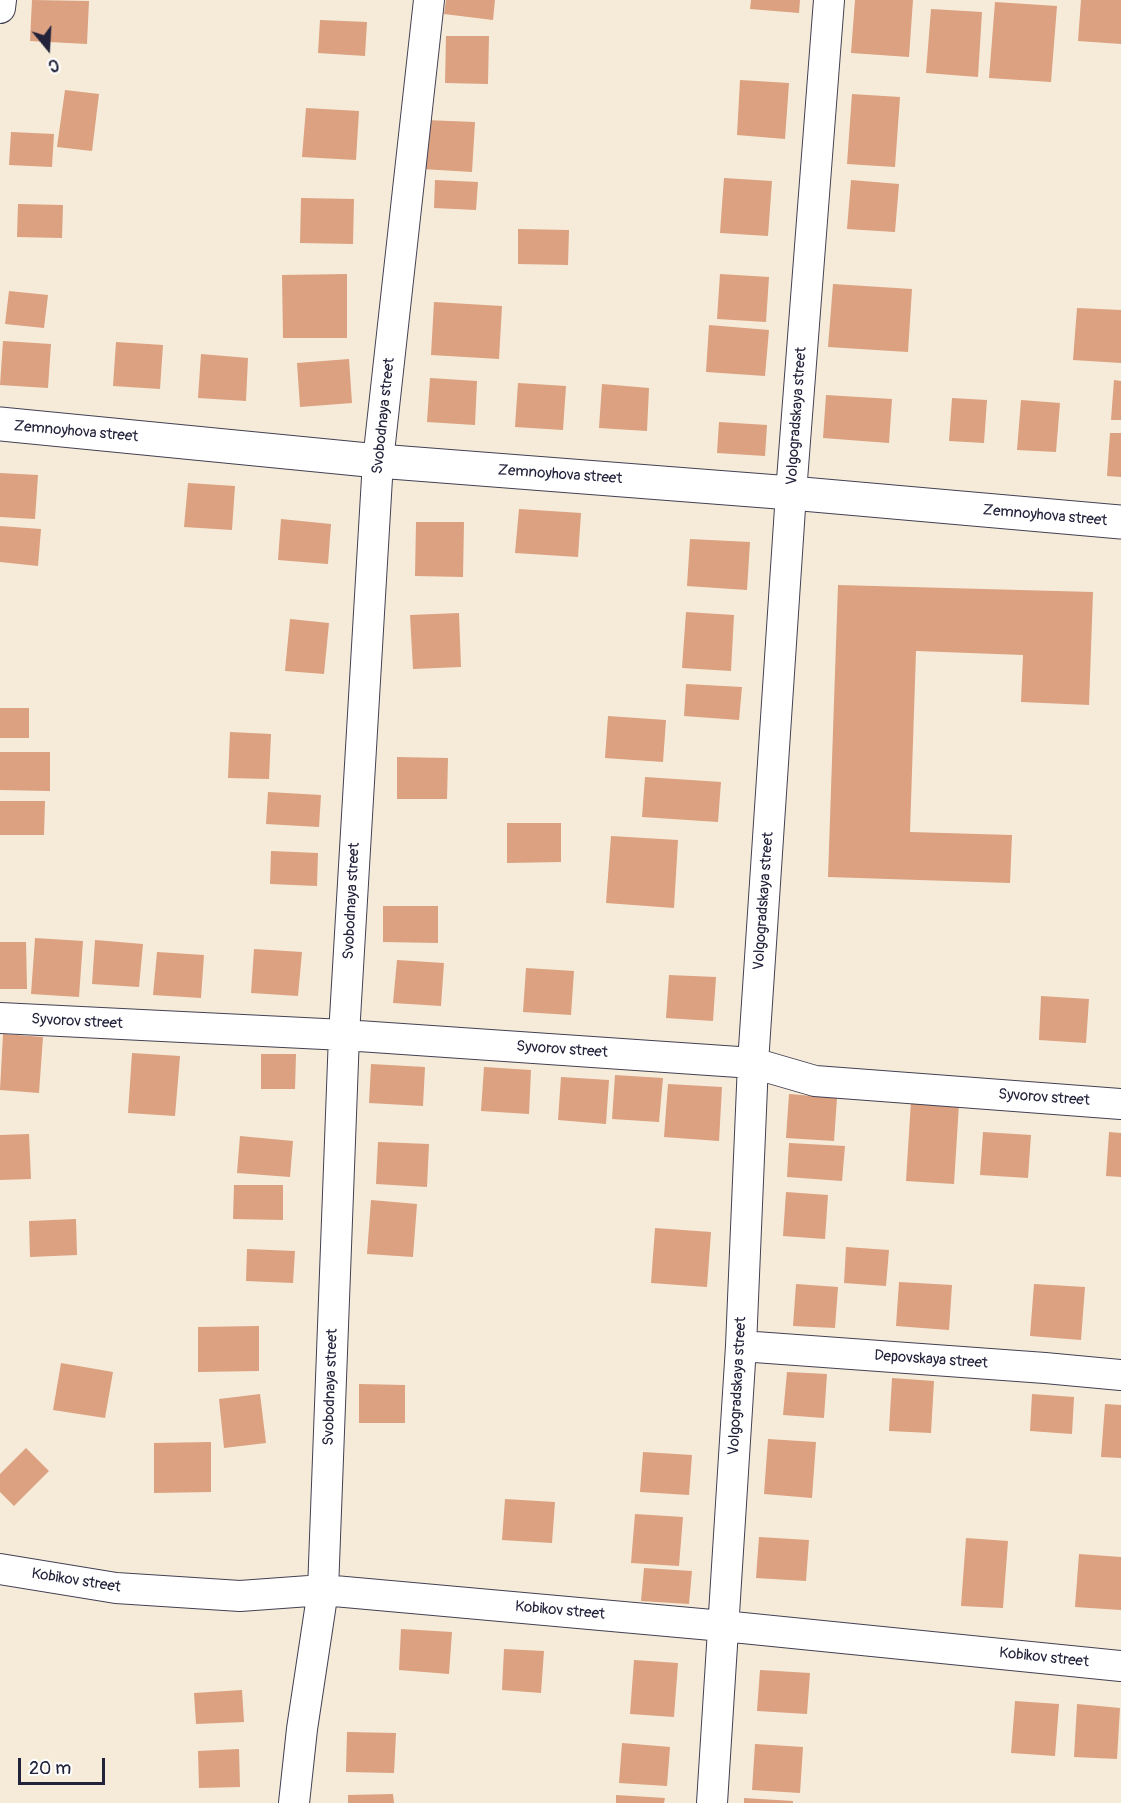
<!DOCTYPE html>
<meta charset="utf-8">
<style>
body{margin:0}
#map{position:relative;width:1121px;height:1803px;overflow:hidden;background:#f6ebd8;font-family:Pangolin,sans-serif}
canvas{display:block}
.north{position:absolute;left:18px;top:18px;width:60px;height:60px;-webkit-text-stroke:4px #fff;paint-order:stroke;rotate:162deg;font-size:16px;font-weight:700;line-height:24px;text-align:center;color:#22223b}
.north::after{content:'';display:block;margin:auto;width:21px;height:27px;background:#22223b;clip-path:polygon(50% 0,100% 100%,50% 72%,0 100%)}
.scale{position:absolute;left:18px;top:1758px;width:87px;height:27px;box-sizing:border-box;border:3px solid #22223b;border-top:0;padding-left:8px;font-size:18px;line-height:21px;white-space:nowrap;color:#22223b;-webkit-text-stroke:4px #fff;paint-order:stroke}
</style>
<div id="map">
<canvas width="1121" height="1803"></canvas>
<div class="north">С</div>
<div class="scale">20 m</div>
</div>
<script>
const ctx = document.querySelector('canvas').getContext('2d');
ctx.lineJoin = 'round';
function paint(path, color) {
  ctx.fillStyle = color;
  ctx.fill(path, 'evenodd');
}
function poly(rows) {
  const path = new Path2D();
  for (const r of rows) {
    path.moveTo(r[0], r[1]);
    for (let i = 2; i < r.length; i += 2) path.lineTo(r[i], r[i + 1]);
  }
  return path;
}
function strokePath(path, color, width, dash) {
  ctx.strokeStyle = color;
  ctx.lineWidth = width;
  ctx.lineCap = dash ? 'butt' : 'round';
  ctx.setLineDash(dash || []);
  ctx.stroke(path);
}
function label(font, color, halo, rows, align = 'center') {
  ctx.font = font + ' Pangolin,sans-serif';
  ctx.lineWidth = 4.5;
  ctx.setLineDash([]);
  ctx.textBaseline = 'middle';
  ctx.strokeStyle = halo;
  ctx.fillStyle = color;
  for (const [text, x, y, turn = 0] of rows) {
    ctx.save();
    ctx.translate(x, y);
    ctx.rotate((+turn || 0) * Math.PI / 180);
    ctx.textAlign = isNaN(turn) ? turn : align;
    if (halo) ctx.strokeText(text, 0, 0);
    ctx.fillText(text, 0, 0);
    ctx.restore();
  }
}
paint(poly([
 [32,0,89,1,87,44,30,41],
 [446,0,495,0,493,20,444,14],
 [751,0,800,0,799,13,750,9],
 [855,0,913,0,909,57,851,53],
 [1081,0,1121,0,1121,44,1078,41],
 [995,2,1057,6,1051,82,989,78],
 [931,9,982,12,978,77,926,73],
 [320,20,367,22,365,56,318,53],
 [446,36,489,36,488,84,445,83],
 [740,80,789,83,785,139,737,135],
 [65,90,99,94,92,151,57,147],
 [852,94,900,97,895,167,847,164],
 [306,108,359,111,356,160,302,157],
 [425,120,475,122,472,172,422,169],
 [11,132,54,134,52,167,9,165],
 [724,178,772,181,768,236,720,233],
 [435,180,478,182,476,210,434,208],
 [851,180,899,184,895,232,847,229],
 [301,198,354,199,353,244,300,243],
 [18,204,63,205,62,238,17,237],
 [518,229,569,230,568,265,518,264],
 [347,274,347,338,283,338,282,275],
 [720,274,769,277,766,322,717,319],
 [833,284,912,289,908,352,828,347],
 [9,291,48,295,44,328,5,324],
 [434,302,502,306,499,359,431,355],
 [1077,308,1121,310,1121,363,1073,360],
 [709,325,769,330,765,376,706,372],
 [3,341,51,344,48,388,0,385],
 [116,342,163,345,160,389,113,386],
 [201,354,248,358,246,401,198,398],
 [349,359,352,403,300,407,297,363],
 [430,378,477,381,475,425,427,422],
 [1114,380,1121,381,1121,420,1111,420],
 [518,383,566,386,563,430,515,427],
 [602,384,649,388,647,431,599,428],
 [826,395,892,399,889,443,823,438],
 [952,398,987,400,984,443,949,441],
 [1021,400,1060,403,1056,452,1017,450],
 [719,422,767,425,765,456,717,453],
 [1110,433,1121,433,1121,477,1107,476],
 [0,473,38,475,35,519,0,517],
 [188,483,235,486,232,530,184,527],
 [519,509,581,513,578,557,515,553],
 [281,519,331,524,328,564,278,560],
 [416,522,464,522,463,577,415,576],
 [0,526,41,529,38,566,0,562],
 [690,539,750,542,747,590,687,586],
 [838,585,1093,592,1089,705,1021,702,1023,655,916,651,910,832,1012,835,1010,883,828,877],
 [686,612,734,615,731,671,682,668],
 [459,613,461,667,413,669,410,615],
 [290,619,329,623,324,674,285,671],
 [686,684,742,687,739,720,684,716],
 [0,708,29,708,29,738,0,738],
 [608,716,666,720,663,762,605,758],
 [230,732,271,734,269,779,228,778],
 [0,752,50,752,50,791,0,790],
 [397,757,448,758,447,799,397,799],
 [645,777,721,782,718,822,642,817],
 [268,792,321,795,319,827,266,824],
 [0,801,45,801,44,835,0,835],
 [507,823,561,823,561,862,507,863],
 [611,836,678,840,674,908,606,903],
 [271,851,318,853,317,886,270,884],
 [383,906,438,906,438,943,383,942],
 [35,938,83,941,79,997,31,994],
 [95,940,143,944,139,987,92,984],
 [0,942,26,942,27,989,0,989],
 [254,949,302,952,298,996,251,993],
 [157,952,204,955,201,998,153,995],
 [397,960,444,963,441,1006,393,1003],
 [526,968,574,971,571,1015,523,1012],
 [669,975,716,977,713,1021,666,1018],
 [1041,996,1089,999,1086,1043,1039,1040],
 [3,1034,43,1037,39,1093,0,1090],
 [132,1053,180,1056,175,1116,128,1113],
 [261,1054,296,1054,295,1089,261,1089],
 [371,1064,425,1067,423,1106,369,1103],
 [484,1067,531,1070,529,1114,481,1111],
 [615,1075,663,1078,659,1122,612,1119],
 [561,1077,609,1080,606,1124,558,1120],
 [668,1084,722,1087,719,1141,664,1137],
 [789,1094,837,1098,834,1141,786,1138],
 [911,1101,959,1104,954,1184,906,1181],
 [983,1132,1031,1135,1028,1178,980,1175],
 [1109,1132,1121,1133,1121,1177,1106,1176],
 [29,1134,31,1179,0,1180,0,1135],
 [240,1136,293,1141,290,1177,237,1173],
 [378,1142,429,1144,427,1187,376,1184],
 [789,1143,845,1146,842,1181,787,1177],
 [234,1185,283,1185,283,1220,233,1219],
 [786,1192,828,1195,825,1239,783,1236],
 [371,1200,417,1204,413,1257,367,1254],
 [76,1219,77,1255,30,1257,29,1221],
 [655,1228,711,1232,707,1287,651,1283],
 [846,1247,889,1250,886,1286,844,1283],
 [247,1249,295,1251,293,1283,246,1281],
 [899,1282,952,1285,949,1330,896,1326],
 [796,1284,838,1287,835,1328,793,1326],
 [1034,1284,1085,1287,1081,1340,1030,1336],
 [259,1326,259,1371,198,1372,198,1327],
 [61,1363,113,1372,105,1418,53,1410],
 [787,1372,827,1374,824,1418,783,1415],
 [892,1378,934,1381,931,1433,889,1431],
 [359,1384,405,1385,405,1423,359,1423],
 [260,1394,266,1443,224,1448,219,1399],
 [1032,1394,1074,1397,1072,1434,1030,1431],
 [1105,1404,1121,1405,1121,1458,1101,1457],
 [768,1439,816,1442,812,1498,764,1494],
 [211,1442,211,1492,154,1493,154,1443],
 [26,1448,49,1471,14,1506,0,1492,0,1474],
 [643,1452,692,1455,689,1495,640,1492],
 [505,1499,555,1502,552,1543,502,1540],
 [635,1514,683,1517,679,1566,631,1563],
 [759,1537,809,1540,806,1581,756,1578],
 [966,1538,1008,1541,1003,1608,961,1606],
 [1079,1554,1121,1557,1121,1610,1075,1607],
 [644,1568,692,1571,689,1604,641,1601],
 [401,1629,452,1632,449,1674,399,1670],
 [504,1649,544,1651,541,1693,502,1690],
 [634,1660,678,1663,674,1717,630,1714],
 [760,1670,810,1673,807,1714,757,1711],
 [242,1690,244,1722,196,1724,194,1693],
 [1015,1701,1059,1704,1055,1756,1011,1753],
 [1077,1704,1120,1708,1117,1759,1074,1757],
 [347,1732,396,1733,394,1773,346,1772],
 [622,1743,670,1747,667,1786,619,1783],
 [755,1744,803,1747,800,1793,752,1790],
 [239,1749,240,1787,199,1788,198,1751],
 [393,1794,394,1803,348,1803,348,1795],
 [616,1795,665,1798,664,1803,616,1803],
 [744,1798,793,1801,793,1803,744,1803]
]), '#dba180');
const minor = poly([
 [0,8,1,0],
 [0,1018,344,1035,753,1063,815,1081,1121,1104],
 [741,1346,1045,1368,1121,1375],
 [0,1569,116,1588,240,1596,323,1590,723,1626,1121,1666],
 [294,1803,302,1729,323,1590,344,1035,378,461,429,0],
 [712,1803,741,1346,753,1063,791,493,829,0]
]);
const tertiary = poly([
 [0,424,378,461,791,493,1121,522]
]);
strokePath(minor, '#424053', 32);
strokePath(tertiary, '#424053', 35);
strokePath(minor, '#fff', 30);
strokePath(tertiary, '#fff', 33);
label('15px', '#22223b', '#fff', [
 ["Svobodnaya street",384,416,-84],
 ["Volgogradskaya street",797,416,-86],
 ["Zemnoyhova street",76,432,5],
 ["Zemnoyhova street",560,475,4],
 ["Zemnoyhova street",1045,516,5],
 ["Svobodnaya street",352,901,-87],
 ["Volgogradskaya street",764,901,-86],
 ["Syvorov street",77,1022,3],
 ["Syvorov street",562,1050,4],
 ["Syvorov street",1044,1098,4],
 ["Depovskaya street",931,1360,4],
 ["Volgogradskaya street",738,1386,-87],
 ["Svobodnaya street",331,1387,-88],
 ["Kobikov street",76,1581,9],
 ["Kobikov street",560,1611,5],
 ["Kobikov street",1044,1658,6]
]);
</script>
